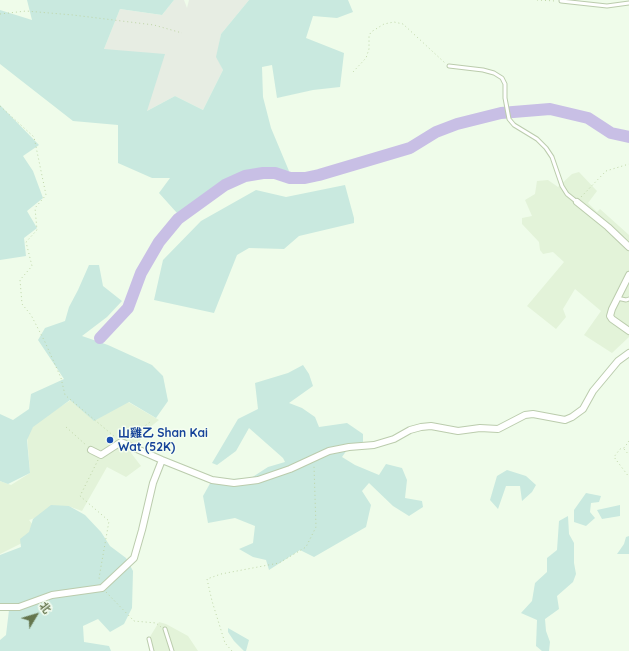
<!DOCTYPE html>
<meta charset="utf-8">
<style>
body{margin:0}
#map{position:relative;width:629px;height:651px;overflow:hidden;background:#effcea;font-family:Quicksand,"Noto Sans SC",sans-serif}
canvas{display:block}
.north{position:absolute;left:16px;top:595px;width:40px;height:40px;-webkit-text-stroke:3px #f5fef1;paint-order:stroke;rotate:52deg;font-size:11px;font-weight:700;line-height:16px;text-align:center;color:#64764e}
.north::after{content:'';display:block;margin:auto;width:14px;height:18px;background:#64764e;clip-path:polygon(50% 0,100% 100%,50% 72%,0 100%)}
</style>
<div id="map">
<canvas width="629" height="651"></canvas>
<div class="north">北</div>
</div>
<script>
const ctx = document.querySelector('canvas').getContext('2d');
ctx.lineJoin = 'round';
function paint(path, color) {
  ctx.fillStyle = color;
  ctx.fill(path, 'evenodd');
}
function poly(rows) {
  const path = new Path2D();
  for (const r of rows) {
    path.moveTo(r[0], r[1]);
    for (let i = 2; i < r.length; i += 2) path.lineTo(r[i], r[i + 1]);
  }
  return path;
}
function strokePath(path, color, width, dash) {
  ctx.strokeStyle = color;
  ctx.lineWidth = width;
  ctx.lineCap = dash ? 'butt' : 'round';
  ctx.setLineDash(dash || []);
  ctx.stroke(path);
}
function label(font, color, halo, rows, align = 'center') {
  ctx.font = font + ' Quicksand,"Noto Sans SC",sans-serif';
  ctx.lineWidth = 3;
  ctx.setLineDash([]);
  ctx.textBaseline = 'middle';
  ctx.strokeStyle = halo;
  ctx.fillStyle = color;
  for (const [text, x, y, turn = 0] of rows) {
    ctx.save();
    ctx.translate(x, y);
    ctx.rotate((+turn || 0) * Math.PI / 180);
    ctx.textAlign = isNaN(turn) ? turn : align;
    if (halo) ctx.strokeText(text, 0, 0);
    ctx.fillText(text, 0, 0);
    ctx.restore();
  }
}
paint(poly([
 [579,172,597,191,588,203,597,212,600,209,629,235,629,337,612,353,584,335,601,311,575,289,563,309,566,317,556,329,527,306,564,262,553,252,543,254,540,250,539,242,522,224,522,218,532,216,525,200,535,194,537,181,548,180,558,187,572,174],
 [123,399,159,420,149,428,131,453,141,466,126,477,107,467,82,511,68,506,29,520,40,534,0,554,0,481,11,485,30,473,27,435,36,422,71,400],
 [159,622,166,624,188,636,198,651,149,651,148,640]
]), '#e3f3d9');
paint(poly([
 [174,0,184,0,187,8,189,0,249,0,221,34,217,57,223,70,203,110,175,96,147,111,104,49,120,9,162,15]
]), '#e7ede3');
paint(poly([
 [27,0,174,0,162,15,120,9,104,49,165,54,147,111,175,96,203,110,223,70,216,57,221,34,249,0,348,0,353,12,337,18,313,16,306,38,344,53,340,87,313,90,277,98,272,65,262,67,263,97,271,128,289,171,249,170,177,213,159,193,170,178,152,178,118,163,118,125,73,121,0,64,0,10,32,20],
 [0,105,39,145,23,156,33,171,43,198,27,211,37,228,24,238,26,256,0,260],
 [345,185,354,218,354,223,299,236,284,249,249,248,237,255,214,313,154,300,163,260,201,221,256,190,286,197],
 [89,265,99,265,103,286,122,301,107,317,82,336,108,345,152,365,163,376,168,401,156,418,129,402,94,421,70,400,33,427,27,440,30,473,8,484,0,481,0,414,13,420,29,409,31,394,64,379,38,340,45,328,65,321,69,307,78,290],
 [303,365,309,374,313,386,289,403,302,408,315,417,319,427,347,423,363,434,363,446,349,447,342,457,355,465,379,475,386,464,402,468,407,480,405,498,422,501,423,507,409,516,393,506,369,483,362,491,371,505,366,527,314,557,300,550,269,570,266,560,253,557,239,549,253,543,255,526,235,518,208,523,203,496,212,480,251,478,268,467,285,462,283,458,249,428,236,451,217,465,212,463,238,419,258,409,255,383,288,373],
 [507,470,526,476,536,485,532,492,522,501,520,486,506,486,498,509,490,500,497,476],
 [586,493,601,496,599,502,591,503,590,512,595,518,586,526,574,522,574,510],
 [51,505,69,506,85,515,101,532,110,546,126,558,133,571,132,608,124,624,110,632,98,619,83,626,84,642,109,646,111,651,0,651,0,640,6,635,9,610,0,610,0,555,21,547,20,539,29,532,33,519],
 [620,505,620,516,602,519,597,510],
 [568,516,569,534,574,543,574,563,576,574,573,582,557,596,559,609,545,619,546,631,550,642,549,651,542,651,536,646,537,620,521,613,532,601,535,583,547,572,547,558,557,550,559,521],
 [629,536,629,554,617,554,624,544,626,537],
 [228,628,249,640,246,651,244,651,234,641,228,632]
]), '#c9e9df');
strokePath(poly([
 [100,338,128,308,141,273,159,242,178,219,225,185,245,176,263,173,275,173,290,178,305,178,319,175,410,148,436,132,457,124,501,113,550,109,588,118,611,133,629,137]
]), '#c8bfe5', 12);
const lane = poly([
 [561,1,607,6,629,3],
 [449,66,483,70,494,73,502,78,505,84,505,98,509,119,514,125,537,139,546,148,552,157,562,186,567,194,577,202],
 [617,298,626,300,629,299],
 [165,629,172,651],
 [149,639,152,651]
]);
const street = poly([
 [577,202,608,227,629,247],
 [629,275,612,309,610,316,612,319,629,331],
 [91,450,101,455,121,442,162,460,212,480,234,483,258,480,290,469,329,451,349,447,374,445,394,439,410,430,421,427,431,426,458,431,480,428,498,429,525,415,533,414,565,420,572,417,583,409,593,391,618,361,629,353],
 [0,607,19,607,52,595,102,588,134,558,142,530,153,483,162,460]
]);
strokePath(lane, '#bbccad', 5);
strokePath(street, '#bbccad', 8);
strokePath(poly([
 [537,0,556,1],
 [0,14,26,11,73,15,154,25,182,33],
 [353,72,366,58,369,49,369,36,371,32,384,24,394,22,403,24,445,63],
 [0,106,34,137,46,195,35,208,37,230,26,242,32,266,20,280,22,304,31,315,45,342,61,378,65,395,115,437],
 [581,197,606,171,629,164],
 [66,427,86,445],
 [130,438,150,422],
 [629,441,624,448,620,449,614,457,629,477],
 [624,449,629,455],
 [98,460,80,496,109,521,99,578,100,581],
 [106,592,134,621,156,623,161,627],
 [232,651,225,643,212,601,207,579,221,574,279,563,306,547,316,527,314,466]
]), '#bed5a6', 1, [1, 3]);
strokePath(lane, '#fff', 3);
strokePath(street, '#fff', 6);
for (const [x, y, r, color] of [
 [110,440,4,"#1a4fb4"]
]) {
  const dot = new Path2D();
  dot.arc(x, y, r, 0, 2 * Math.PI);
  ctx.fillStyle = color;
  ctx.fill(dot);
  strokePath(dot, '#f5fef1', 1.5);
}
label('bold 12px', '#164399', '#f5fef1', [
 ["山雞乙 Shan Kai",118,433],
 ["Wat (52K)",118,447]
], 'left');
</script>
